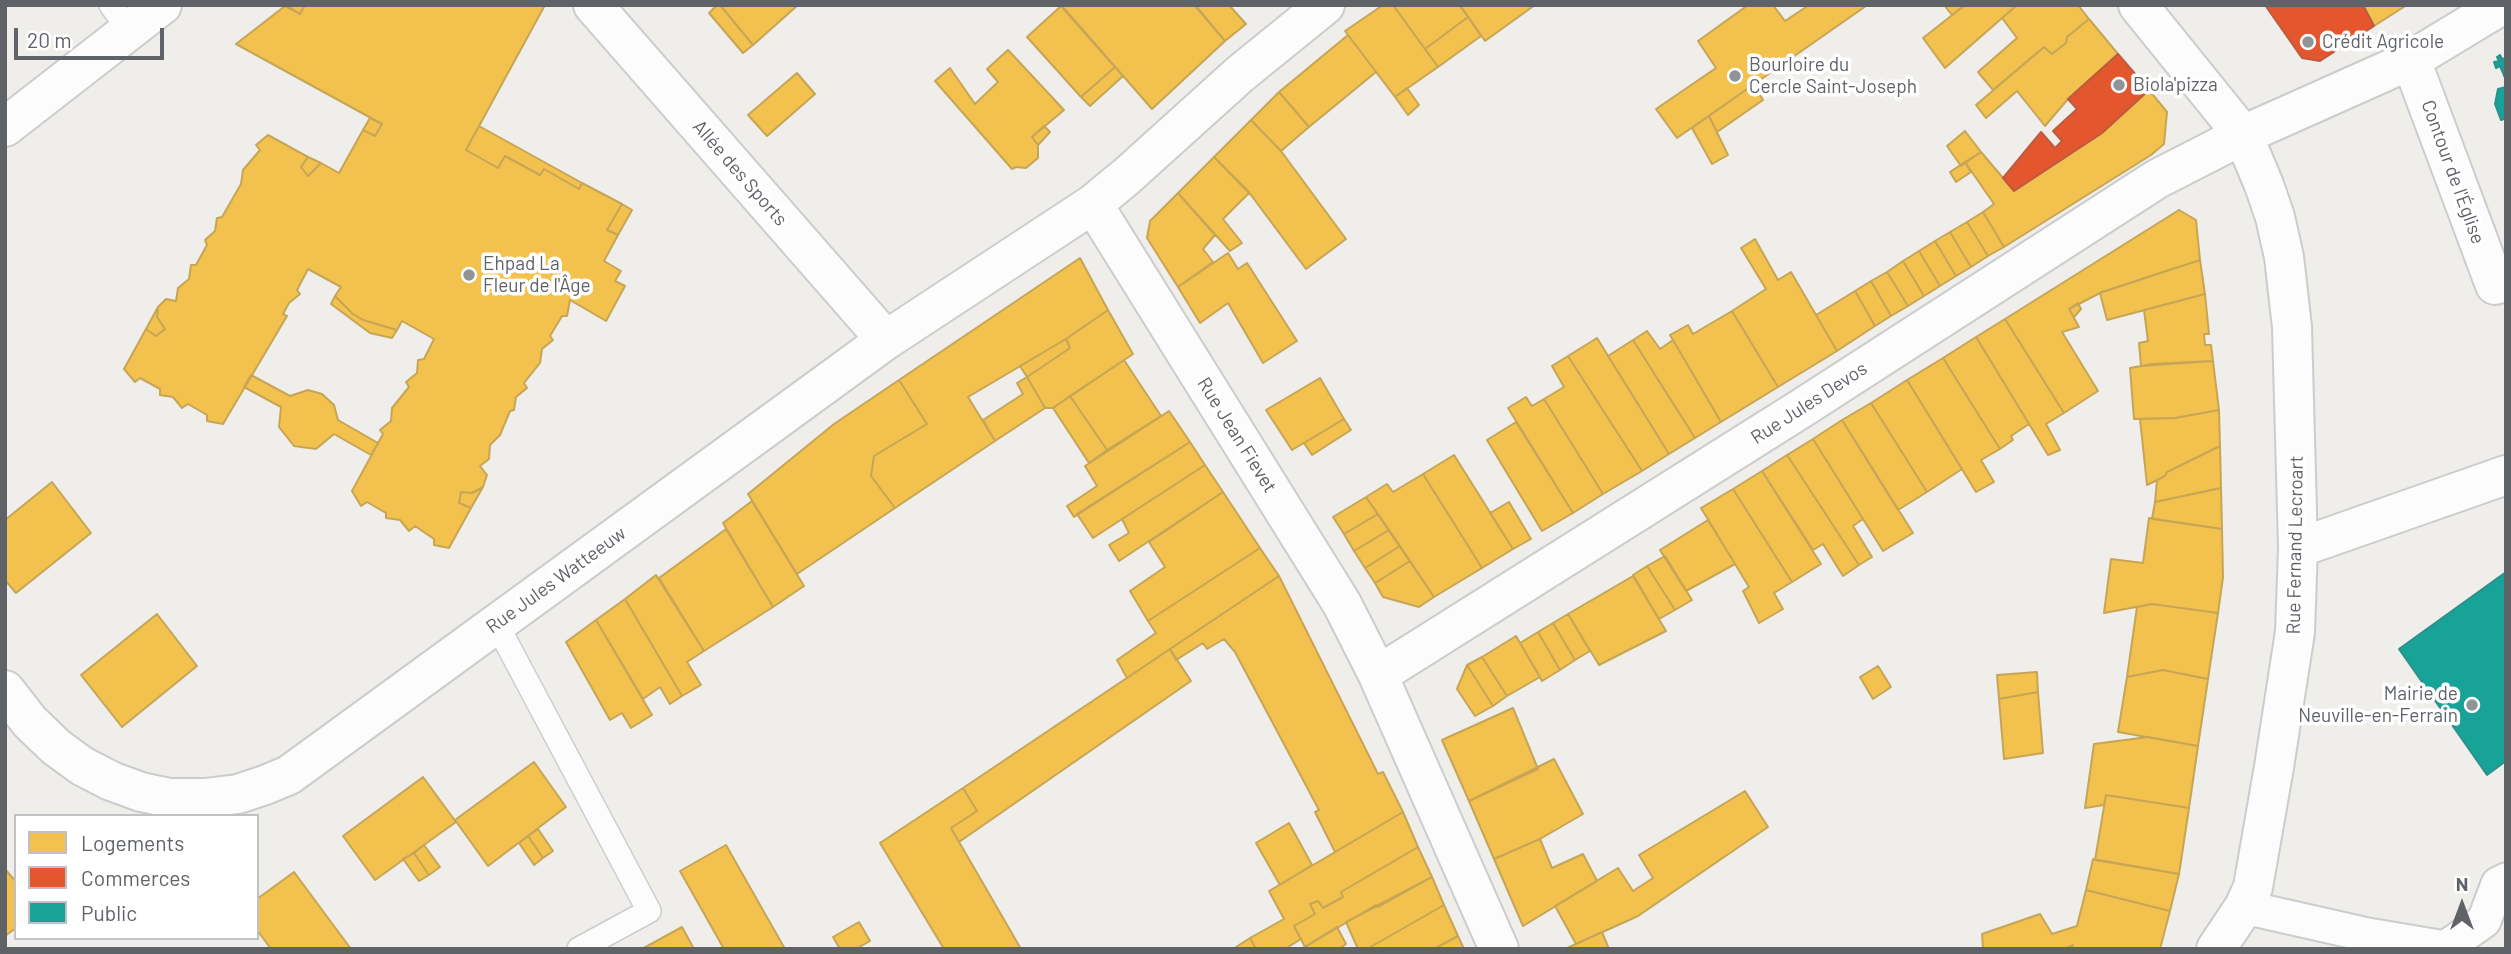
<!DOCTYPE html>
<meta charset="utf-8">
<style>
body{margin:0}
#map{position:relative;width:2511px;height:954px;overflow:hidden;background:#efeeea;font-family:Barlow,sans-serif}
canvas{display:block}
.frame{position:absolute;inset:0;border:7px solid #5f6368;pointer-events:none}
.legend{position:absolute;left:14px;top:814px;width:245px;height:126px;box-sizing:border-box;background:#fff;border:2px solid #bfc1c3;margin:0;padding:9px 12px;list-style:none;font-size:21px;color:#5f6368}
.legend li{display:flex;align-items:center;gap:14px;height:35px}
.legend b{width:35px;border:2px solid #bfc1c3}
.north{position:absolute;left:2427px;top:870px;width:70px;height:70px;-webkit-text-stroke:5px #fff;paint-order:stroke;rotate:0deg;font-size:19px;font-weight:700;line-height:28px;text-align:center;color:#5f6368}
.north::after{content:'';display:block;margin:auto;width:24px;height:32px;background:#5f6368;clip-path:polygon(50% 0,100% 100%,50% 72%,0 100%)}
.scale{position:absolute;left:14px;top:28px;width:150px;height:32px;box-sizing:border-box;border:4px solid #5f6368;border-top:0;padding-left:9px;font-size:21px;line-height:24px;white-space:nowrap;color:#5f6368;-webkit-text-stroke:5px #fff;paint-order:stroke}
</style>
<div id="map">
<canvas width="2511" height="954"></canvas>
<div class="frame"></div>
<ul class="legend">
<li><b style="height:19px;background:#f2c14e"></b>Logements</li>
<li><b style="height:19px;background:#e4572e"></b>Commerces</li>
<li><b style="height:19px;background:#17a398"></b>Public</li>
</ul>
<div class="north">N</div>
<div class="scale">20 m</div>
</div>
<script>
const ctx = document.querySelector('canvas').getContext('2d');
ctx.lineJoin = 'round';
function paint(path, color) {
  ctx.fillStyle = color;
  ctx.fill(path, 'evenodd');
}
function poly(rows) {
  const path = new Path2D();
  for (const r of rows) {
    path.moveTo(r[0], r[1]);
    for (let i = 2; i < r.length; i += 2) path.lineTo(r[i], r[i + 1]);
  }
  return path;
}
function strokePath(path, color, width, dash) {
  ctx.strokeStyle = color;
  ctx.lineWidth = width;
  ctx.lineCap = dash ? 'butt' : 'round';
  ctx.setLineDash(dash || []);
  ctx.stroke(path);
}
function label(font, color, halo, rows, align = 'center') {
  ctx.font = font + ' Barlow,sans-serif';
  ctx.lineWidth = 7;
  ctx.setLineDash([]);
  ctx.textBaseline = 'middle';
  ctx.strokeStyle = halo;
  ctx.fillStyle = color;
  for (const [text, x, y, turn = 0] of rows) {
    ctx.save();
    ctx.translate(x, y);
    ctx.rotate((+turn || 0) * Math.PI / 180);
    ctx.textAlign = isNaN(turn) ? turn : align;
    if (halo) ctx.strokeText(text, 0, 0);
    ctx.fillText(text, 0, 0);
    ctx.restore();
  }
}
const homes = poly([
 [286,5,305,5,300,14,286,5],
 [305,5,545,5,466,150,498,168,505,156,540,175,544,169,579,189,582,183,622,204,607,230,618,235,604,261,621,271,615,281,625,286,606,321,570,300,567,316,562,316,550,336,553,340,542,349,540,363,524,383,527,388,516,397,514,410,510,411,500,435,490,445,489,459,480,466,487,475,483,487,472,493,461,492,459,503,471,508,449,548,434,545,434,539,415,526,409,531,400,520,386,518,386,513,367,502,361,506,352,491,383,434,380,430,391,421,392,408,409,387,406,382,417,373,418,360,424,359,434,339,402,321,397,330,363,320,353,314,335,296,341,287,308,269,297,290,300,294,289,303,283,314,287,316,223,424,207,421,207,415,188,404,182,408,173,397,160,395,160,389,140,378,135,382,124,369,146,329,156,336,165,329,157,317,158,307,166,299,176,301,178,288,189,279,191,265,196,265,207,245,205,240,215,231,217,218,222,217,241,184,243,170,260,150,256,145,268,135,308,157,301,167,308,176,321,163,339,173,363,130,375,136,382,124,236,44,285,6,300,14,305,5],
 [717,5,720,5,753,45,743,53,709,13,717,5],
 [720,5,798,5,753,45,720,5],
 [1061,5,1195,5,1225,41,1152,109,1061,5],
 [1198,5,1229,5,1246,24,1225,41,1196,7,1198,5],
 [1383,5,1393,5,1438,67,1395,97,1345,31,1383,5],
 [1393,5,1459,5,1468,17,1425,49,1393,5],
 [1460,5,1535,5,1485,41,1460,5],
 [1748,5,1773,5,1785,21,1809,5,1866,6,1677,138,1656,109,1716,68,1698,41,1748,5],
 [1944,5,1965,5,1952,15,1944,5],
 [1965,5,2017,5,1945,68,1923,38,1965,5],
 [2017,5,2078,5,2089,19,2067,37,2066,43,2052,54,2044,47,1993,90,1978,72,2017,38,2002,18,2017,5],
 [2363,5,2407,5,2374,26,2363,5],
 [1061,6,1115,67,1081,97,1027,37,1061,6],
 [1468,17,1481,36,1438,67,1425,49,1468,17],
 [2089,19,2118,54,2068,99,2045,126,2017,91,1986,118,1976,105,2044,47,2052,54,2066,43,2067,37,2089,19],
 [1348,35,1376,72,1309,127,1279,92,1348,35],
 [1008,50,1064,110,1032,137,1038,145,1038,158,1026,168,1016,167,1012,169,935,81,950,68,975,104,998,82,987,69,1008,50],
 [1115,67,1123,76,1090,106,1081,97,1115,67],
 [797,73,815,94,767,136,748,115,797,73],
 [1754,84,1763,100,1717,132,1709,116,1754,84],
 [1407,88,1419,105,1408,115,1395,97,1407,88],
 [2149,90,2167,112,2164,144,2151,155,2004,247,1983,212,1994,204,1965,162,1981,152,2014,191,2102,133,2149,90],
 [1279,92,1309,127,1281,151,1251,120,1279,92],
 [1709,116,1728,155,1712,164,1692,128,1709,116],
 [370,118,382,124,375,136,363,130,370,118],
 [1251,120,1281,151,1346,239,1306,269,1248,191,1214,157,1251,120],
 [479,126,582,183,579,189,544,169,540,175,505,156,498,168,466,150,479,126],
 [1044,126,1050,132,1038,145,1032,137,1044,126],
 [1965,131,1981,152,1961,166,1947,146,1965,131],
 [308,157,321,163,308,176,301,167,308,157],
 [1214,157,1249,193,1223,219,1242,243,1230,251,1178,193,1214,157],
 [1965,162,1971,172,1956,182,1950,172,1965,162],
 [1178,193,1215,235,1203,249,1213,262,1178,287,1147,238,1150,221,1178,193],
 [622,204,632,210,618,235,607,230,622,204],
 [2179,210,2196,220,2200,260,2102,292,2069,309,2079,327,2062,332,2098,391,2064,413,2005,319,2179,210],
 [1983,212,2004,247,1988,256,1967,222,1983,212],
 [1967,222,1988,256,1971,267,1950,232,1967,222],
 [1950,232,1971,267,1956,276,1935,241,1950,232],
 [1755,239,1778,280,1791,272,1837,351,1778,387,1732,311,1766,289,1741,248,1755,239],
 [1935,241,1956,276,1940,286,1919,251,1935,241],
 [1919,251,1940,286,1924,296,1903,261,1919,251],
 [1228,253,1238,269,1247,263,1297,341,1263,363,1228,303,1200,323,1178,287,1228,253],
 [1080,258,1108,310,1066,339,968,397,995,441,895,508,871,476,874,456,927,424,899,380,1080,258],
 [2200,260,2205,294,2107,320,2100,293,2200,260],
 [1903,261,1924,296,1908,306,1887,272,1903,261],
 [1887,272,1908,306,1891,316,1871,281,1887,272],
 [1871,281,1891,316,1875,326,1855,291,1871,281],
 [1855,291,1875,326,1837,351,1816,315,1855,291],
 [2205,294,2209,334,2204,334,2205,345,2211,345,2213,361,2141,366,2139,343,2148,341,2144,310,2205,294],
 [335,296,353,314,363,320,397,330,392,338,370,333,331,304,335,296],
 [2078,303,2081,309,2074,317,2069,309,2078,303],
 [158,307,157,317,165,329,156,336,146,329,158,307],
 [1108,310,1133,354,1053,408,1045,408,1027,377,1070,348,1066,339,1108,310],
 [1732,311,1778,387,1721,422,1670,335,1688,325,1693,334,1732,311],
 [2005,319,2064,413,2046,424,2060,450,2048,455,1976,337,2005,319],
 [1647,331,1660,349,1673,340,1721,422,1695,438,1633,340,1647,331],
 [1976,337,2029,424,2011,436,2013,440,2000,449,1943,358,1976,337],
 [1597,338,1669,454,1642,471,1568,356,1597,338],
 [1066,339,1070,348,1027,377,1020,366,1066,339],
 [1633,340,1695,438,1669,454,1608,356,1633,340],
 [1568,356,1642,471,1603,494,1544,399,1564,387,1552,366,1568,356],
 [1943,358,2000,449,1981,460,1994,482,1976,492,1907,380,1943,358],
 [1124,360,1161,416,1107,450,1070,396,1124,360],
 [2213,361,2219,410,2175,418,2134,419,2130,368,2152,364,2213,361],
 [251,375,290,396,308,390,322,394,334,405,338,420,378,443,371,455,334,434,316,449,294,446,279,427,281,407,244,387,251,375],
 [1027,377,1045,408,995,441,983,420,1023,394,1017,383,1027,377],
 [1320,378,1344,419,1292,450,1266,410,1320,378],
 [899,380,927,424,874,456,871,476,895,508,797,574,748,494,834,424,899,380],
 [1907,380,1962,469,1927,492,1871,403,1907,380],
 [1070,396,1107,450,1089,463,1053,408,1070,396],
 [1526,397,1532,406,1544,399,1603,494,1573,513,1508,408,1526,397],
 [1871,403,1927,492,1898,510,1842,420,1871,403],
 [2219,410,2220,446,2167,472,2165,476,2147,485,2140,419,2175,418,2219,410],
 [1169,411,1190,442,1074,517,1067,506,1097,486,1085,466,1169,411],
 [1344,419,1351,430,1312,455,1304,443,1344,419],
 [1842,420,1913,533,1883,551,1813,439,1842,420],
 [1516,422,1573,513,1542,531,1487,440,1516,422],
 [1813,439,1863,519,1853,526,1872,557,1859,565,1787,455,1813,439],
 [1190,442,1205,465,1093,538,1077,514,1190,442],
 [2220,446,2221,488,2155,502,2157,480,2165,476,2167,472,2220,446],
 [1454,455,1513,549,1482,568,1423,474,1454,455],
 [1787,455,1859,565,1843,576,1823,544,1813,550,1762,471,1787,455],
 [1205,465,1223,492,1119,561,1109,545,1129,533,1122,519,1205,465],
 [1762,471,1821,564,1792,582,1733,489,1762,471],
 [1423,474,1482,568,1434,597,1366,497,1387,484,1393,492,1423,474],
 [52,482,91,533,16,593,5,580,5,520,52,482],
 [483,487,471,508,459,503,461,492,472,493,483,487],
 [2221,488,2222,529,2152,519,2155,502,2221,488],
 [1733,489,1792,582,1774,593,1783,609,1759,623,1743,591,1749,587,1701,508,1733,489],
 [1223,492,1260,548,1148,621,1130,591,1165,567,1149,542,1223,492],
 [1366,497,1378,514,1344,534,1333,517,1366,497],
 [752,501,804,586,773,607,723,523,752,501],
 [1509,502,1531,539,1513,549,1490,513,1509,502],
 [1378,514,1389,530,1354,551,1344,534,1378,514],
 [2149,518,2222,529,2223,577,2218,613,2152,604,2104,613,2111,559,2143,563,2149,518],
 [1708,520,1735,564,1686,591,1660,550,1708,520],
 [726,529,773,607,704,651,659,578,726,529],
 [1389,530,1400,546,1365,568,1354,551,1389,530],
 [1400,546,1410,561,1375,583,1365,568,1400,546],
 [1260,548,1279,576,1127,678,1117,660,1156,633,1148,621,1260,548],
 [1665,556,1692,600,1675,610,1647,566,1665,556],
 [1410,561,1434,597,1419,607,1383,597,1375,583,1410,561],
 [1647,566,1675,610,1659,619,1633,575,1647,566],
 [656,575,704,651,687,662,701,685,682,696,625,599,656,575],
 [1279,576,1378,774,1383,772,1403,812,1335,852,1315,812,1319,810,1235,652,1224,639,1207,649,1203,643,1176,660,1170,649,1279,576],
 [1633,576,1666,631,1599,665,1568,614,1633,576],
 [625,599,682,696,670,704,660,687,643,699,596,620,625,599],
 [2152,604,2218,613,2208,679,2163,670,2127,677,2137,607,2152,604],
 [157,614,197,666,122,727,81,675,157,614],
 [1568,614,1590,651,1575,660,1553,623,1568,614],
 [596,620,652,715,631,728,622,713,610,720,566,642,596,620],
 [1553,623,1575,660,1560,670,1538,632,1553,623],
 [1538,632,1560,670,1542,681,1520,643,1538,632],
 [1516,636,1540,677,1507,696,1482,657,1516,636],
 [1170,649,1191,681,959,842,951,828,977,811,963,788,1170,649],
 [1482,657,1507,696,1493,706,1467,665,1482,657],
 [1467,665,1493,706,1475,716,1457,689,1467,665],
 [1878,666,1891,687,1873,699,1860,677,1878,666],
 [2163,670,2208,679,2198,746,2118,732,2127,677,2163,670],
 [2037,672,2038,692,1999,699,1997,675,2037,672],
 [2038,692,2043,753,2004,759,1999,699,2038,692],
 [1513,708,1538,769,1469,801,1442,740,1513,708],
 [2148,737,2198,746,2189,808,2106,795,2104,805,2085,808,2094,744,2148,737],
 [1554,759,1583,814,1540,839,1494,859,1469,801,1554,759],
 [534,762,566,807,488,866,455,820,534,762],
 [423,777,456,822,375,880,343,836,423,777],
 [963,788,977,811,951,828,1021,949,944,949,880,843,963,788],
 [1745,791,1768,827,1638,916,1576,944,1555,906,1618,868,1633,891,1653,878,1639,855,1745,791],
 [2106,795,2189,808,2179,874,2095,860,2106,795],
 [1403,812,1418,847,1341,892,1343,897,1323,908,1318,901,1310,904,1315,914,1294,926,1301,939,1285,949,1256,949,1250,938,1284,919,1269,891,1403,812],
 [1289,823,1312,865,1280,885,1256,843,1289,823],
 [538,829,553,851,543,858,528,836,538,829],
 [528,836,543,858,534,865,519,843,528,836],
 [1540,839,1552,868,1583,854,1597,881,1523,926,1494,859,1540,839],
 [424,845,440,867,429,875,414,853,424,845],
 [726,845,785,949,724,949,680,871,726,845],
 [1418,847,1432,877,1378,907,1376,905,1305,947,1294,926,1315,914,1310,904,1318,901,1323,908,1343,897,1341,892,1418,847],
 [414,853,429,875,419,881,403,859,414,853],
 [2093,859,2179,874,2170,911,2086,890,2093,859],
 [5,869,16,882,16,928,5,936,5,869],
 [294,872,351,949,271,949,257,930,257,899,294,872],
 [1432,877,1444,905,1367,949,1358,949,1346,922,1432,877],
 [2086,890,2170,911,2160,949,2072,949,2073,945,2064,949,1983,949,1982,934,2040,914,2052,934,2077,926,2086,890],
 [1444,905,1458,936,1434,949,1367,949,1444,905],
 [859,922,870,941,856,949,840,949,833,937,859,922],
 [682,927,694,949,642,949,682,927],
 [1337,927,1346,944,1339,949,1301,949,1337,927],
 [1602,932,1609,949,1565,949,1602,932],
 [1458,936,1464,949,1434,949,1458,936],
 [1250,938,1256,949,1237,949,1236,947,1250,938]
]);
paint(homes, '#f2c14e');
strokePath(homes, '#c6a556', 2);
const shops = poly([
 [2265,5,2363,5,2374,26,2320,61,2302,58,2265,5],
 [2118,54,2149,90,2102,133,2014,191,2003,178,2041,132,2055,148,2062,141,2053,131,2077,109,2068,99,2118,54]
]);
paint(shops, '#e4572e');
strokePath(shops, '#bc5b3f', 2);
const public = poly([
 [2500,55,2502,59,2506,58,2506,80,2500,66,2496,68,2494,62,2499,61,2497,57,2500,55],
 [2506,87,2506,118,2501,120,2495,104,2498,89,2506,87],
 [2506,572,2506,761,2487,775,2399,649,2506,572]
]);
paint(public, '#17a398');
strokePath(public, '#2d908a', 2);
const service = poly([
 [111,5,130,31],
 [496,623,649,911,579,949]
]);
const pedestrian = poly([
 [2244,907,2368,935,2445,948,2484,921,2498,884,2506,880]
]);
const minor = poly([
 [593,5,886,340],
 [2138,5,2243,135,2264,185,2275,217,2284,257,2292,327,2298,548,2295,632,2274,767,2253,887,2244,907,2216,949],
 [2502,5,2411,60,2495,285,2506,281],
 [5,127,162,5],
 [1093,204,1342,604,1378,675,1499,949],
 [2298,548,2506,475],
 [1378,675,1802,408,2157,179,2243,135,2411,60],
 [5,690,30,722,56,747,82,766,111,781,141,792,170,798,205,798,238,794,265,785,289,775,886,340,1093,204,1127,176,1240,74,1325,5]
]);
strokePath(service, '#cbcccc', 26);
strokePath(pedestrian, '#cbcccc', 37);
strokePath(minor, '#cbcccc', 42);
strokePath(service, '#fdfcfc', 23);
strokePath(pedestrian, '#fdfcfc', 33);
strokePath(minor, '#fdfcfc', 38);
for (const [x, y, r, color] of [
 [2308,42,7,"#919496"],
 [1735,76,7,"#919496"],
 [2119,85,7,"#919496"],
 [469,275,7,"#919496"],
 [2472,705,7,"#919496"]
]) {
  const dot = new Path2D();
  dot.arc(x, y, r, 0, 2 * Math.PI);
  ctx.fillStyle = color;
  ctx.fill(dot);
  strokePath(dot, '#fff', 2.5);
}
label('19px', '#5f6368', '#fff', [
 ["Crédit Agricole",2322,42],
 ["Bourloire du",1749,65],
 ["Cercle Saint-Joseph",1749,87],
 ["Biola'pizza",2133,85],
 ["Ehpad La",483,264],
 ["Fleur de l'Âge",483,286],
 ["Mairie de",2458,694,"right"],
 ["Neuville-en-Ferrain",2458,716,"right"]
], 'left');
label('19px', '#5f6368', '#fff', [
 ["Contour de l'Église",2453,172,70],
 ["Allée des Sports",740,173,49],
 ["Rue Jules Devos",1809,403,-33],
 ["Rue Jean Fievet",1237,435,58],
 ["Rue Fernand Lecroart",2295,545,-89],
 ["Rue Jules Watteeuw",556,580,-36]
]);
</script>
